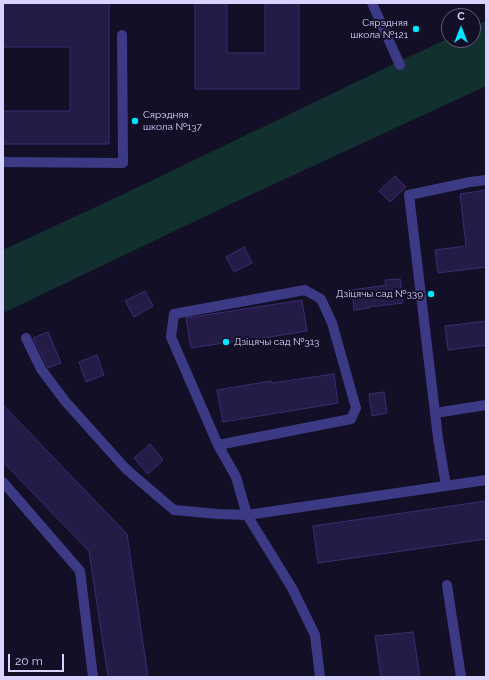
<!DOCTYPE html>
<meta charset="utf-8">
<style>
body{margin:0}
#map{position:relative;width:489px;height:680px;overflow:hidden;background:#130f26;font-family:Raleway,sans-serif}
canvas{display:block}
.frame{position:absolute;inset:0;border:4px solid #d9d4ff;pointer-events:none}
.north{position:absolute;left:441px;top:8px;width:40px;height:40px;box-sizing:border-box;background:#130f26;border:1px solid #625e7d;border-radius:50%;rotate:0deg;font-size:11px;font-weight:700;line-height:16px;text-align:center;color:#d9d4ff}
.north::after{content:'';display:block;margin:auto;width:14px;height:18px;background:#00e5ff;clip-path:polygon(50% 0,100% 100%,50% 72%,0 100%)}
.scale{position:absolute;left:8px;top:654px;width:56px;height:18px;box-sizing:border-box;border:2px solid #d9d4ff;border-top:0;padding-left:5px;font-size:12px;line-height:14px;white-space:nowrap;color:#d9d4ff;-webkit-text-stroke:3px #130f26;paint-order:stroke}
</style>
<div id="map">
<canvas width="489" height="680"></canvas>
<div class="frame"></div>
<div class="north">С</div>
<div class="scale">20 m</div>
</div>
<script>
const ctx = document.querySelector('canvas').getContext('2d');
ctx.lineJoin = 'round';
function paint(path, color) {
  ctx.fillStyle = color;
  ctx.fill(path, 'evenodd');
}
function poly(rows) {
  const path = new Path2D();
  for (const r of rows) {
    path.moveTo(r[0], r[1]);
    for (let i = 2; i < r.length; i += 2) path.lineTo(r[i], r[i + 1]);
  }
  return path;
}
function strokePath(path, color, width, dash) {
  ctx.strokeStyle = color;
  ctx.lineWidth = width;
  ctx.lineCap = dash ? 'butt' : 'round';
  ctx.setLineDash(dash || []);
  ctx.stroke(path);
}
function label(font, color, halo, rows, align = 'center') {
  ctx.font = font + ' Raleway,sans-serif';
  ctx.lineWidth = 4;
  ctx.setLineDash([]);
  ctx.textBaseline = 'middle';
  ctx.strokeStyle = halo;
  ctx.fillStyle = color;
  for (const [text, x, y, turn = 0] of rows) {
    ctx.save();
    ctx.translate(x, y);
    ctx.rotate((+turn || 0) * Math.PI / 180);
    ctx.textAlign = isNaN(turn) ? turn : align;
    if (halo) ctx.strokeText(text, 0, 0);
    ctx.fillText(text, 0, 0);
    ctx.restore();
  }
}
paint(poly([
 [486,21,486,86,231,204,3,313,3,250,130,191,400,61,449,38,449,40,473,40,473,27]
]), '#12302f');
const building = poly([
 [3,3,109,3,109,144,3,144,3,111,70,111,70,47,3,47,3,3],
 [195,3,227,3,227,53,265,53,265,3,299,3,299,89,195,89,195,3],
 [395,176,406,187,390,202,379,191,395,176],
 [486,190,486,267,438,273,435,250,466,246,460,194,486,190],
 [244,247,252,263,234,272,226,257,244,247],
 [400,279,403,303,369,307,370,308,354,310,352,290,386,285,385,280,400,279],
 [145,291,153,306,134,317,125,301,145,291],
 [302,300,307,331,252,340,251,339,191,348,186,318,302,300],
 [486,321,486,345,448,350,445,326,486,321],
 [48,332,61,363,48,368,33,338,48,332],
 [97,355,104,375,86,382,79,362,97,355],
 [334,374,338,403,223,422,217,390,271,381,272,383,334,374],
 [384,392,387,413,372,416,369,394,384,392],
 [3,405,127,534,148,677,108,677,89,551,3,462,3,405],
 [150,444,163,460,148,474,134,458,150,444],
 [486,501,486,539,318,563,313,526,486,501],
 [413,632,420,677,381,677,375,636,413,632]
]);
paint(building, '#241b47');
strokePath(building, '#3b2d73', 1);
strokePath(poly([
 [372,3,400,65],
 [3,162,123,163,122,35],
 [26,338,41,369,65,401,126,469,174,510,218,514,247,515,486,480],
 [435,413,486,405],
 [218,445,351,419,356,408,332,323,321,299,305,290,174,314,171,337,218,445,236,477,247,515,292,588,315,635,320,677],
 [3,482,80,571,93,677],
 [446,486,438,438,409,195,470,182,486,180],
 [447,585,461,677]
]), '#3d3a85', 10);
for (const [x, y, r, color] of [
 [416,29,4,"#00e5ff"],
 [135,121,4,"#00e5ff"],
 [431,294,4,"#00e5ff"],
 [226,342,4,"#00e5ff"]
]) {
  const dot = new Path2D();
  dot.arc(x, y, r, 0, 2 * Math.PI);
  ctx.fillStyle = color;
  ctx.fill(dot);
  strokePath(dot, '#130f26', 1.5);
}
label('10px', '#d9d4ff', '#130f26', [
 ["Сярэдняя",408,23],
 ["школа №121",408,35],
 ["Сярэдняя",143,115,"left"],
 ["школа №137",143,127,"left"],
 ["Дзіцячы сад №339",423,294],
 ["Дзіцячы сад №313",234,342,"left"]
], 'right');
</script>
